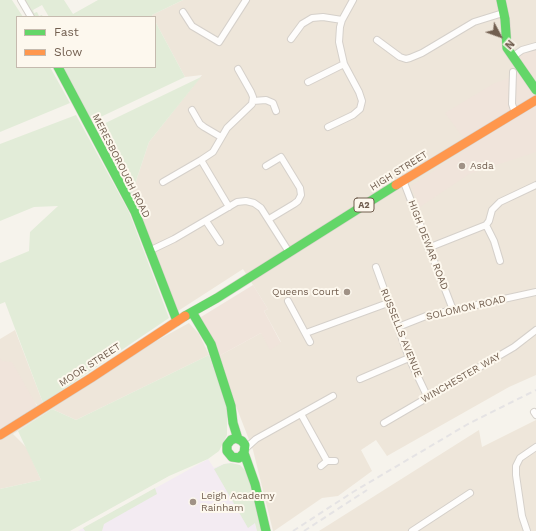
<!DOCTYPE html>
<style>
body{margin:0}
#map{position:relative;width:536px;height:531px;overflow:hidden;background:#f6f3ec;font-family:"Work Sans",sans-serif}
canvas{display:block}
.legend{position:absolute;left:16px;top:16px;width:140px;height:52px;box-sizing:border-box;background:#fdf8ee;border:1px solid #c5baae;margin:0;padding:5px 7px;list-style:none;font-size:12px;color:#715e4f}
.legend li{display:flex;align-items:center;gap:8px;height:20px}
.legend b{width:20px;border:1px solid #c5baae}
.north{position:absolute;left:480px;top:16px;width:40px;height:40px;-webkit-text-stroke:3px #fdf8ee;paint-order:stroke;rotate:131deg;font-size:11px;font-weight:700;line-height:16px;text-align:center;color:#715e4f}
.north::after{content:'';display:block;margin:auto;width:14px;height:18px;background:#715e4f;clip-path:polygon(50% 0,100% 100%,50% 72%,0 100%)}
</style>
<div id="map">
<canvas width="536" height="531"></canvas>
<ul class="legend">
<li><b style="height:5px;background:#63d668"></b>Fast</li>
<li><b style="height:5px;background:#ff974d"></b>Slow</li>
</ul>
<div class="north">N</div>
</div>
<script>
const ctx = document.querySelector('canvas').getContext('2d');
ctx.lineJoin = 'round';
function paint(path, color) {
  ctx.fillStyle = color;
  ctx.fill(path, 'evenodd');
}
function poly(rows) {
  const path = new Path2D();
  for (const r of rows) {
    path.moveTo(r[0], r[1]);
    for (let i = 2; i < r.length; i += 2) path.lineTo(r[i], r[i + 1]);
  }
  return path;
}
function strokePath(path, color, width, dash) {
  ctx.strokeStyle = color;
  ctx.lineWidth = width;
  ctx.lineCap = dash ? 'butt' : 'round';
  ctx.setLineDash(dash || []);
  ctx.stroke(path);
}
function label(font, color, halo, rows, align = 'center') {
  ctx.font = font + ' "Work Sans",sans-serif';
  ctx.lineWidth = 4;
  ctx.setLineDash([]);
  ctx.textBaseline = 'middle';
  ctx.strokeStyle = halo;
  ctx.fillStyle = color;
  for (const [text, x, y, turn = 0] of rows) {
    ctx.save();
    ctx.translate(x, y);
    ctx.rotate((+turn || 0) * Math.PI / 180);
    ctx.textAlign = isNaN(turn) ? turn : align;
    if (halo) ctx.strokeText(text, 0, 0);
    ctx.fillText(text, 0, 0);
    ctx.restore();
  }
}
paint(poly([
 [183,0,536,0,536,375,509,387,387,456,376,440,361,450,372,471,338,496,322,498,274,531,273,531,253,450,217,357,261,333,281,342,264,311,268,309,243,269,178,311,131,196,149,142,202,75,185,77,155,21,155,17,153,17,152,15],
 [189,323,199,334,209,355,76,420,52,409,13,434,27,448,41,480,0,489,0,429,37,405,0,361,0,339,15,330,43,403],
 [536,420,536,531,319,531,479,430,482,447]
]), '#eee6da');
paint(poly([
 [536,50,536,152,469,174,420,207,411,186,470,147,445,113,493,84,519,74,518,54],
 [253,285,268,309,264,311,281,343,270,350,261,333,217,357,201,317],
 [0,358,2,361,12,362,37,406,0,429]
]), '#f0e4db');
paint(poly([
 [208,459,214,468,224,464,231,463,240,465,257,531,78,531]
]), '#f3ebf2');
paint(poly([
 [0,0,12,0,23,17,17,17,17,67,50,67,70,103,0,132],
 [24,0,64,0,73,14,98,0,183,0,152,15,153,17,49,17,42,5,33,10,34,13,37,12,39,16,42,15,43,17,34,17],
 [155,21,185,77,90,122,61,67,155,67],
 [201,77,149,142,131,196,93,129],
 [76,115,129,212,169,318,43,403,5,302,0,304,0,263,29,251,30,232,58,206,34,207,0,221,0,144],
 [209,355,227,405,227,435,219,451,208,459,169,476,70,531,0,531,0,489,41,480,18,431,52,409,76,420],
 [231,463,240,465,245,470,254,489,264,531,257,531,255,523,248,528,214,469,224,464],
 [155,488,157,494,104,524,102,531,85,531,83,528]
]), '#e2ecd8');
const street = poly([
 [21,0,31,17],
 [183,12,192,26,219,42,246,0],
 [291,39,302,24,312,18,323,17,342,20],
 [377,40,400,57,406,59,410,58,422,53,474,22,503,13],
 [512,57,522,50,536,46],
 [513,72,512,104,515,113],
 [308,82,344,64],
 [253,101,266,100,273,103,276,111],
 [192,110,200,124,204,127,221,137],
 [328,127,353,115,360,109,362,101,359,92,344,64,339,42,340,27,342,20,353,0],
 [266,166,281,157,300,188,301,195,298,201,294,204,269,219],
 [403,180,453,310],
 [163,182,201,160],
 [229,207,201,160,213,152,227,128,252,104,253,97,251,92,238,69],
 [206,221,220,242],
 [486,225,494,241,500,261],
 [428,248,486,225,489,221,492,210,500,202,536,185],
 [149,251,174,239,237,202,246,201,254,203,261,208,289,252],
 [376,267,409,358,428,398],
 [288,301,310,342],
 [398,327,426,316,536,292],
 [306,333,388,303],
 [360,379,409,358],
 [534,412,536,415],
 [301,414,327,461],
 [384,423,514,347,536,330],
 [246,448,256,439,333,396],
 [321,466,327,461,335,461],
 [412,531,470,493],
 [527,531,522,516,516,475,516,466,520,458,536,447]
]);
const fast = poly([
 [501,0,505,19,507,48,536,90],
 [58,67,135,212,177,321],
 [192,312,211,344,231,406,233,423,238,439],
 [185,316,217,298,396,185],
 [244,453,239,458,232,457,227,451,227,445,231,440,236,438,242,441,245,445,244,453,255,484,266,531]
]);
const slow = poly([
 [396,185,536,100],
 [0,435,91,378,185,316]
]);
strokePath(street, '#d5d0ca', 8);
strokePath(fast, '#d6d0ca', 10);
strokePath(slow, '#d6d0ca', 10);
strokePath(street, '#fefdfc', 6);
strokePath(fast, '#63d668', 9);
strokePath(slow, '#ff974d', 9);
strokePath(poly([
 [293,531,353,492,468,424,536,390],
 [304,531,367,490]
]), '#e5e3e4', 2, [6, 4]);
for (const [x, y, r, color] of [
 [462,166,4,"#a09286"],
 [347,292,4,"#a09286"],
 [193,502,4,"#a09286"]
]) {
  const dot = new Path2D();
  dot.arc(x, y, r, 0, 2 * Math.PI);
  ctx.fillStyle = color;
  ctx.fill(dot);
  strokePath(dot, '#fdf8ee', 1.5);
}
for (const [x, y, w] of [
 [364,205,20]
]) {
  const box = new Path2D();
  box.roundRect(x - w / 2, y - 7, w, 14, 3);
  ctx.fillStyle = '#fdf8ee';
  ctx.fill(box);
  strokePath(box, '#715e4f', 1);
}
label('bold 9px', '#715e4f', null, [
 ["A2",364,205]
]);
label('10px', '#715e4f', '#fdf8ee', [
 ["MERESBOROUGH ROAD",121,166,63],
 ["HIGH STREET",399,171,-32],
 ["HIGH DEWAR ROAD",428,245,69],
 ["SOLOMON ROAD",466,308,-13],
 ["RUSSELLS AVENUE",401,333,68],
 ["MOOR STREET",90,365,-33],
 ["WINCHESTER WAY",461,378,-30]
]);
label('10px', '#715e4f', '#fdf8ee', [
 ["Asda",470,166],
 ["Queens Court",339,292,"right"],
 ["Leigh Academy",201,496],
 ["Rainham",201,508]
], 'left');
</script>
